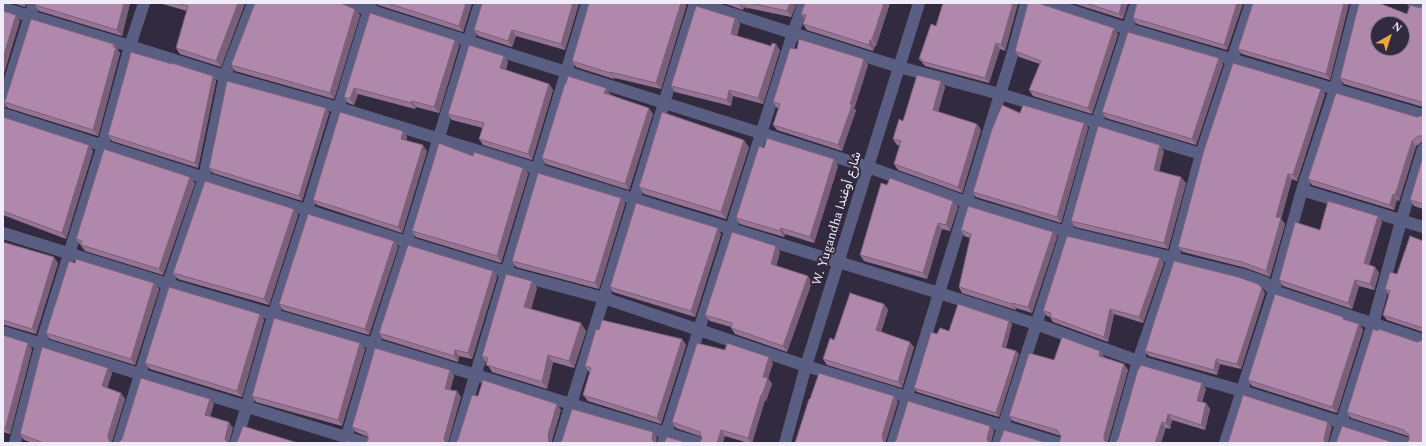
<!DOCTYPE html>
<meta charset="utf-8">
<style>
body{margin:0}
#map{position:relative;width:1426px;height:446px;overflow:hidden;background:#322a3e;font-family:Spectral,serif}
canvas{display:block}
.frame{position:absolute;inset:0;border:4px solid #f1ecfa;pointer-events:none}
.north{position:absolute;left:1370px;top:16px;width:40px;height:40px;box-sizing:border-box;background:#322a3e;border:1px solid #7e7889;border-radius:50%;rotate:39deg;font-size:11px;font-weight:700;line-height:16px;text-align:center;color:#f1ecfa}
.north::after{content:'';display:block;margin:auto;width:14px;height:18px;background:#f0a63f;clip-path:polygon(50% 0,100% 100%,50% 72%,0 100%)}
</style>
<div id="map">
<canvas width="1426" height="446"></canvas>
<div class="frame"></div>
<div class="north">N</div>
</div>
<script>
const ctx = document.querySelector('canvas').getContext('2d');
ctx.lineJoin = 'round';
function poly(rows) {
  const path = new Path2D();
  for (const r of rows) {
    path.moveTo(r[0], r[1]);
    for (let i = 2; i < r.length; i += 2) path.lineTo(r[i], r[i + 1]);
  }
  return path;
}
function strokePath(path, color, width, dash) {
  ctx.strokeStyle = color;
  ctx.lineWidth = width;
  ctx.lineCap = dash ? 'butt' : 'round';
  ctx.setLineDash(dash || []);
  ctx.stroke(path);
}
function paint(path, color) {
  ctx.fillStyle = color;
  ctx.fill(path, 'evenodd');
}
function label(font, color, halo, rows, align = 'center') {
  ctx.font = font + ' Spectral,Vazirmatn,serif';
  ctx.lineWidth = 4;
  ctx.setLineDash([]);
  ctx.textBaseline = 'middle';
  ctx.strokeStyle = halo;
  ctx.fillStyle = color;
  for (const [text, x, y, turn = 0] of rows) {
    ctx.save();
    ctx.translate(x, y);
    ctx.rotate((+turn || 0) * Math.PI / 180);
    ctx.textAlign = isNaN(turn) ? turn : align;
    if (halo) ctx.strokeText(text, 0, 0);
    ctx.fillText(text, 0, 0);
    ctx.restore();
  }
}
strokePath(poly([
 [347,3,868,167,966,202,1066,232,1244,275,1266,283,1274,291,1423,340],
 [698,3,899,67,1000,94,1201,154],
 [1048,3,1128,29,1423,115],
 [1413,3,1423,6],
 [3,8,130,46,225,76,339,108,939,293,1036,324,1138,361,1242,391,1406,443],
 [3,102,34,3],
 [3,114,407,242,506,272,604,298,806,366,1058,443],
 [1302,190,1423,227],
 [3,233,168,284,374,344,699,443],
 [3,332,365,443],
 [15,443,41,344,103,145,130,46,144,3],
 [119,443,168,284,204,178,225,76,253,3],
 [236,443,273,316,307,211,371,3],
 [345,443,374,344,407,242,480,3],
 [455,443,587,3],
 [559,443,695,3],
 [663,443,793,33,804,3],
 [785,443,806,366,919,3],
 [893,443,1013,52,1026,3],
 [998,443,1066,232,1097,122,1136,3],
 [1115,443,1138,361,1173,259,1201,154,1251,3],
 [1225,443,1274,291,1302,190,1335,89,1357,3],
 [1335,443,1373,324,1401,221,1423,149]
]), '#595e82', 12);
paint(poly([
 [12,3,27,3,25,7],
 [130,3,122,36,39,11,35,5],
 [159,3,245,3,221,67,180,54,176,48,187,11],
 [377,3,472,3,463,32,378,5],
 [579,3,565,50,516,36,512,47,478,36,474,30],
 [589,3,687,3,661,89,615,78,614,79,576,67,572,61],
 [723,3,797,3,791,17,748,8,748,9,744,7,743,10],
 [890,3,876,46,875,46,873,51,807,30,803,24,805,19,801,14],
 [943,3,1018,3,1005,51,1000,49,989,83,925,66,919,59,936,26],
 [1041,3,1041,4,1118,34,1092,114,1033,96,1029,90,1040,64,1019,57,1015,51],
 [1072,3,1128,3,1123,19],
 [1137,3,1243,3,1227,50,1137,24,1133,18],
 [1349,3,1330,80,1242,54,1238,49],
 [1423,6,1423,107,1344,84,1340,78,1407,14],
 [370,13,455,40,459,46,439,113,416,107,415,109,358,94,354,105,348,103,344,97],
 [360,15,334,99,235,71,231,65],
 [735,18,740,24,737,36,780,50,763,104,733,96,731,106,675,92,671,86],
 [114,44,120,53,98,136,8,108,4,102],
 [797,49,864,59,868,65,854,109,856,110,842,151,777,130,773,125,779,109,777,108,773,102],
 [504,56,508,62,506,70,549,84,553,90,532,160,483,145,479,139,483,128,452,120,448,114],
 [1223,64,1196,145,1106,118,1102,112],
 [213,76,216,81,198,168,112,141,108,135],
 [941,81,945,87,938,112,977,124,981,130,962,193,898,170,894,164,900,146,897,145,893,139,903,121],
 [606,88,610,94,653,114,629,190,546,164,542,158],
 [1325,94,1297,181,1292,179,1281,219,1285,224,1270,277,1246,268,1183,252,1178,247],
 [326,108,329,113,302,201,213,173,209,168],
 [1423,115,1423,142,1422,142,1416,146,1399,201,1397,200,1394,210,1312,185,1308,179,1417,117,1421,116],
 [3,117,93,151,66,239,3,215],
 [1084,123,1088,128,1061,223,976,197,973,192],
 [403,131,407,137,406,140,427,151,402,233,317,205,313,200],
 [749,147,726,219,644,194,639,187],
 [764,148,834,159,838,166,814,243,785,234,784,237,740,224,736,218],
 [1164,151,1159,171,1186,183,1168,249,1075,227,1071,221],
 [473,156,528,174,501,263,416,237,412,231],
 [1423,156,1423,209,1414,206,1410,200],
 [195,183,163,275,85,251,76,239],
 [621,198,625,204,599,289,516,267,512,261],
 [958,207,950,231,942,229,927,279,864,261,860,255],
 [298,215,269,305,178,279,173,273],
 [1382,222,1369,265,1375,267,1379,273,1374,290,1359,286,1352,309,1283,286,1279,280,1320,230],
 [961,230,1053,232,1057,237,1032,313,1016,308,1016,310,962,293,959,287,970,238,964,236],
 [721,234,695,317,613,292,610,287],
 [1423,241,1423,332,1387,320,1383,315,1389,295,1385,289],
 [3,242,58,263,36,334,5,325,3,325],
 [398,247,369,335,283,310,279,304],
 [780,252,776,266,812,282,787,352,735,334,731,328,731,327,710,321,705,315],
 [1164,263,1143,323,1114,314,1108,342,1053,322,1050,317,1047,316,1043,311],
 [493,271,497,277,472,359,459,356,458,362,383,339,379,333],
 [532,281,537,288,531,309,586,331,574,368,553,362,547,389,492,372,482,356],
 [154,283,159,289,135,365,50,339,46,333],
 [1265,293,1241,369,1220,364,1217,375,1149,356,1145,351],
 [884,304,888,310,881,332,914,347,902,388,827,365,823,359,834,340],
 [260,314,264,320,242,397,150,369,145,363],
 [1346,320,1359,324,1363,330,1337,413,1252,386,1248,380],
 [1009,321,1012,324,1006,348,1016,351,1019,354,999,417,917,392,914,388,937,334,949,331],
 [599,330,682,339,686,345,661,424,588,401,583,395,590,372,589,372,585,366],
 [3,335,32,349,10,434,3,432],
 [1417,342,1409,440,1409,437,1408,436,1351,418,1347,412],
 [365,349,342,426,256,402,252,396],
 [1100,351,1104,357,1124,364,1128,370,1108,441,1108,443,1059,443,1061,437,1061,436,1013,421,1009,416,1054,360],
 [773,363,768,378,772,384,766,401,765,400,752,443,748,443,725,436,700,442,702,439,702,437,676,428,672,422],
 [108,368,112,373,107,388,121,393,125,399,112,441,112,443,33,443,24,440,20,434],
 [450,370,454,376,450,390,461,397,368,440,368,437,356,432,352,427],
 [1206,389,1202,402,1206,403,1210,409,1205,430,1172,420,1170,429,1166,428,1115,443]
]), '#967594');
paint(poly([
 [22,3,27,3,25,7],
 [124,3,130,3,122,36,117,30],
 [238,3,245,3,221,67,216,61],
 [466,3,472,3,463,32,459,26],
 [573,3,579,3,565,50,561,44],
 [681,3,687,3,661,89,656,83],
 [739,3,741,3,744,7,743,10],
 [744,3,745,3,748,8,748,9],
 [790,3,797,3,791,17,787,11],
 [884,3,890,3,876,46,872,40],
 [1013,3,1018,3,1005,51,1001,45],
 [1122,3,1128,3,1123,19,1119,14],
 [1237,3,1243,3,1227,50,1224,45],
 [1344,3,1349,3,1330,80,1326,74],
 [355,9,360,15,334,99,330,93],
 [16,15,20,21,3,77,3,58],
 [735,18,740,24,735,40,731,34],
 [1114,28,1118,34,1092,114,1088,108],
 [512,30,516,36,512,47,508,41],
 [455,40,459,46,439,113,434,107],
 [870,40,875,46,873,51,869,45],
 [996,43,1000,49,989,83,985,78],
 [114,44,120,53,98,136,93,130],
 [776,44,780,50,763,104,758,98],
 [504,56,508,62,504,74,500,68],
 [1219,58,1223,64,1196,145,1192,139],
 [864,59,868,65,854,109,856,110,842,151,838,145],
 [610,72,615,78,614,79,610,73],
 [213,76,216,81,198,168,195,163],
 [941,81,945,87,937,116,933,110],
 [549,84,553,90,532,160,528,154],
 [354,88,358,94,354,105,350,99],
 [606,88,610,94,609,99,604,93],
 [1321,89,1325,94,1297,181,1293,175],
 [729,90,733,96,731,106,727,100],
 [412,101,416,107,415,109,411,103],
 [326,108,329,113,302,201,299,196],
 [649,108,653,114,629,190,625,184],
 [1084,123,1088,128,1061,223,1057,217],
 [977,124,981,130,962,193,958,187],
 [403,131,407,137,405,144,401,139],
 [744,140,749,147,726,219,721,212],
 [1412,141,1416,146,1399,201,1395,195],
 [89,145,93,151,66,239,62,233],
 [423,145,427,151,402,233,398,227],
 [1160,145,1164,151,1158,176,1154,170],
 [834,159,838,166,814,243,810,237],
 [523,168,528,174,501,263,497,256],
 [1288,174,1292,179,1281,219,1285,224,1270,277,1266,271,1276,217],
 [190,177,195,183,163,275,159,269],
 [1181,177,1186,183,1168,249,1164,243],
 [1393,194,1397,200,1394,210,1390,205],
 [621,198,625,204,599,289,595,283],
 [953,201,958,207,950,231,946,225],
 [294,209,298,215,269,305,264,299],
 [1378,216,1382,222,1368,269,1364,263],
 [938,223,942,229,927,279,923,273],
 [718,228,721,234,695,317,691,311],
 [781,228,785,234,784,237,780,231],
 [1053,232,1057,237,1032,313,1028,307],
 [394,241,398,247,369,335,365,329],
 [776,246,780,252,775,270,771,264],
 [54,257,58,263,36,334,32,329],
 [1160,258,1164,263,1143,323,1139,317],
 [1375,267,1379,273,1374,290,1370,284],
 [493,271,497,277,472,359,468,353],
 [808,276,812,282,787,352,783,346],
 [1355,280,1359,286,1352,309,1348,303],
 [532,281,537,288,529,315,524,307],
 [154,283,159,289,135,365,131,359],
 [1262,288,1265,293,1241,369,1237,364],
 [1012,303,1016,308,1016,310,1012,304],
 [884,304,888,310,880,336,876,330],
 [1110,309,1114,314,1108,342,1104,337],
 [260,314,264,320,242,397,237,391],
 [1009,321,1012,324,1005,351,1002,347],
 [581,323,586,331,574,368,569,361],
 [1359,324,1363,330,1337,413,1332,407],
 [682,339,686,345,661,424,657,418],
 [910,342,914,347,902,388,898,382],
 [28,343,32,349,10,434,5,429],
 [360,343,365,349,342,426,338,420],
 [455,350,459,356,458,362,454,356],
 [1016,351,1019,354,999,417,996,413],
 [1100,351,1104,357,1103,362,1099,356],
 [548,355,553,362,547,389,542,382],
 [769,357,773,363,768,378,772,384,766,401,762,395,763,377],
 [1216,359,1220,364,1217,375,1214,370],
 [1124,364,1128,370,1108,441,1108,443,1106,443,1104,440,1104,435],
 [108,368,112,373,106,392,102,386],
 [450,370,454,376,449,394,445,389],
 [1202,383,1206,389,1201,406,1197,401],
 [457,391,461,397,448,443,446,443,444,439],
 [121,393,125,399,112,441,112,443,110,443,108,439,108,435],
 [761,395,765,400,752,443,751,443,748,438],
 [894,396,898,402,886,441,886,443,884,443,882,436],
 [210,399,214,404,209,421,205,415],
 [1206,403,1210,409,1205,430,1201,425],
 [557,404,561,410,552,441,552,443,550,443,548,435],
 [1168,414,1172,420,1170,429,1166,423],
 [229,422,233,428,229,443,228,443,225,439],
 [1162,422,1166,428,1161,443,1155,443],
 [1328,422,1332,427,1328,443,1326,443,1324,439],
 [990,426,994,431,991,443,989,443,987,439],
 [721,430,725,436,723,443,717,443],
 [653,432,657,438,656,443,654,443,652,439]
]), '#7a5f78');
const building = poly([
 [36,3,124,3,117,30,35,5,36,3],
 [176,3,238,3,216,61,176,48,188,6,176,3],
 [255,3,340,3,355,9,330,93,231,65,255,3],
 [387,3,466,3,459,26,387,3],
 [482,3,573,3,561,44,512,30,508,41,474,30,482,3],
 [589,3,681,3,656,83,610,72,610,73,572,61,589,3],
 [750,3,790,3,787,11,750,3],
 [805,3,884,3,872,40,870,40,869,45,803,24,806,15,801,14,805,3],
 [943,3,1013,3,1001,45,996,43,985,78,921,61,922,59,919,59,931,24,936,26,943,3],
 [1028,3,1040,3,1041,4,1114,28,1088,108,1029,90,1041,61,1015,51,1028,3],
 [1086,3,1122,3,1119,14,1086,3],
 [1137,3,1237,3,1224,45,1133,18,1137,3],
 [1253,3,1344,3,1326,74,1238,49,1253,3],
 [1359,3,1379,3,1407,14,1410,5,1420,8,1423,6,1423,104,1421,102,1340,78,1359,3],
 [1378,24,1402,24,1402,48,1378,48,1378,24],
 [696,6,735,18,731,34,771,46,772,43,776,44,758,98,729,90,727,100,671,86,696,6],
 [3,11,16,15,3,58,3,11],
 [370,13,455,40,434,107,412,101,411,103,354,88,350,99,344,97,370,13],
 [31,19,114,44,113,47,116,47,93,130,4,102,6,98,31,19],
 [1128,32,1219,58,1192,139,1102,112,1128,32],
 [799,39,864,59,850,104,852,105,838,145,773,125,780,104,773,102,790,48,797,49,799,39],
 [469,45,504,56,500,68,549,84,528,154,479,139,484,123,448,114,469,45],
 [131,52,172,64,172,63,213,76,195,163,108,135,131,52],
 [1233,63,1321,89,1293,175,1288,174,1276,217,1281,218,1266,271,1242,262,1178,247,1204,150,1233,63],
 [917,75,941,81,933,110,977,124,958,187,894,164,901,141,893,139,899,119,903,121,917,75],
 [568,76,606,88,604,93,649,108,625,184,542,158,565,83,566,84,568,76],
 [227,81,326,108,299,196,209,168,227,81],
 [1336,93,1417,117,1421,116,1423,115,1423,138,1422,136,1418,136,1412,141,1395,195,1393,194,1390,205,1308,179,1336,93],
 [1002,105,1020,113,1023,105,1084,123,1057,217,973,192,992,129,1002,105],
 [340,112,403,131,401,139,423,145,398,227,313,200,340,112],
 [662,112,744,140,721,212,639,187,662,112],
 [3,117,89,145,62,233,3,211,3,117],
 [1098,126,1160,145,1154,170,1181,177,1164,243,1071,221,1098,126],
 [767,138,834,159,810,237,781,228,780,231,736,218,759,146,764,148,767,138],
 [439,143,473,156,474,152,523,168,497,256,412,231,439,143],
 [104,149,190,177,159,269,81,245,82,241,76,239,104,149],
 [1423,156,1423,204,1410,200,1423,156],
 [538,173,621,198,595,283,512,261,538,173],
 [890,178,953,201,946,225,938,223,923,273,860,255,881,183,887,185,890,178],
 [205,181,294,209,264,299,173,273,205,181],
 [1328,201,1378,216,1364,263,1375,267,1370,284,1355,280,1348,303,1279,280,1295,222,1320,230,1328,201],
 [636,203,718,228,691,311,610,287,636,203],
 [968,206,1053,232,1028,307,1012,303,1012,304,959,287,971,234,961,230,968,206],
 [308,214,394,241,365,329,279,304,308,214],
 [732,232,776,246,771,264,808,276,783,346,731,328,732,323,705,315,732,232],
 [1067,236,1160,258,1139,317,1110,309,1104,337,1050,317,1051,313,1043,311,1067,236],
 [1410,236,1423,241,1423,328,1383,315,1390,291,1385,289,1390,272,1397,274,1410,236],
 [3,242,54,257,32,329,3,320,3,242],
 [408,245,493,271,468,353,455,350,454,356,379,333,408,245],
 [76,259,154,283,131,359,46,333,69,261,75,263,76,259],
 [1174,261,1238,277,1258,284,1262,288,1237,364,1216,359,1214,370,1145,351,1154,322,1174,261],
 [506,274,532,281,524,307,581,323,569,361,548,355,542,382,486,365,488,358,482,356,506,274],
 [169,287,260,314,237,391,145,363,169,287],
 [850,293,884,304,876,330,910,342,898,382,823,359,830,338,834,340,850,293],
 [1275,294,1343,317,1343,319,1359,324,1332,407,1248,380,1275,294],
 [958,304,1009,321,1002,347,1016,351,996,413,914,388,931,332,937,334,940,328,949,331,958,304],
 [274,318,360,343,338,420,252,396,274,318],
 [602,320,682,339,657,418,583,395,591,368,585,366,596,329,599,330,602,320],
 [1373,329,1378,331,1379,329,1417,342,1423,340,1423,443,1406,443,1409,440,1409,435,1404,430,1347,412,1373,329],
 [3,335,28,343,5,429,3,428,3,335],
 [1062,337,1100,351,1099,356,1124,364,1104,435,1104,440,1107,443,1059,443,1061,436,1057,430,1009,416,1029,353,1054,360,1062,337],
 [697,343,725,350,727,343,769,357,763,377,768,378,762,395,761,395,748,438,721,430,717,443,699,443,702,439,700,432,672,422,697,343],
 [42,347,108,368,102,386,121,393,108,435,108,439,111,443,44,443,20,434,42,347],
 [375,348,450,370,445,389,457,391,444,439,446,443,447,443,366,443,368,440,368,436,366,432,352,427,375,348],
 [1141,365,1202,383,1197,401,1206,403,1201,425,1168,414,1166,423,1162,422,1155,443,1115,443,1118,439,1138,369,1139,369,1141,365],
 [819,373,894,396,882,436,884,443,885,443,795,443,809,399,810,399,819,373],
 [141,378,210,399,205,415,229,422,225,439,228,443,118,443,122,439,141,378],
 [483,380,557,404,548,435,549,442,551,443,456,443,458,439,472,395,478,396,483,380],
 [1243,395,1328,422,1324,439,1325,442,1327,443,1228,443,1243,395],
 [908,401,990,426,987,439,989,443,894,443,896,440,908,401],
 [572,409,653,432,652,439,655,443,560,443,562,440,572,409],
 [243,426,298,443,236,443,237,442,243,426],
 [1342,426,1395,443,1336,443,1342,426],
 [1004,430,1047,443,999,443,1004,430],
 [667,437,688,443,664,443,667,437],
 [347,441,356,443,345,443,347,441]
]);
paint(building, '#af88ac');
strokePath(building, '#7a5f78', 1);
label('13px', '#f1ecfa', '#322a3e', [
 ["W. Yugandha شارع أوغندا",838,219,-73]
]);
</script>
